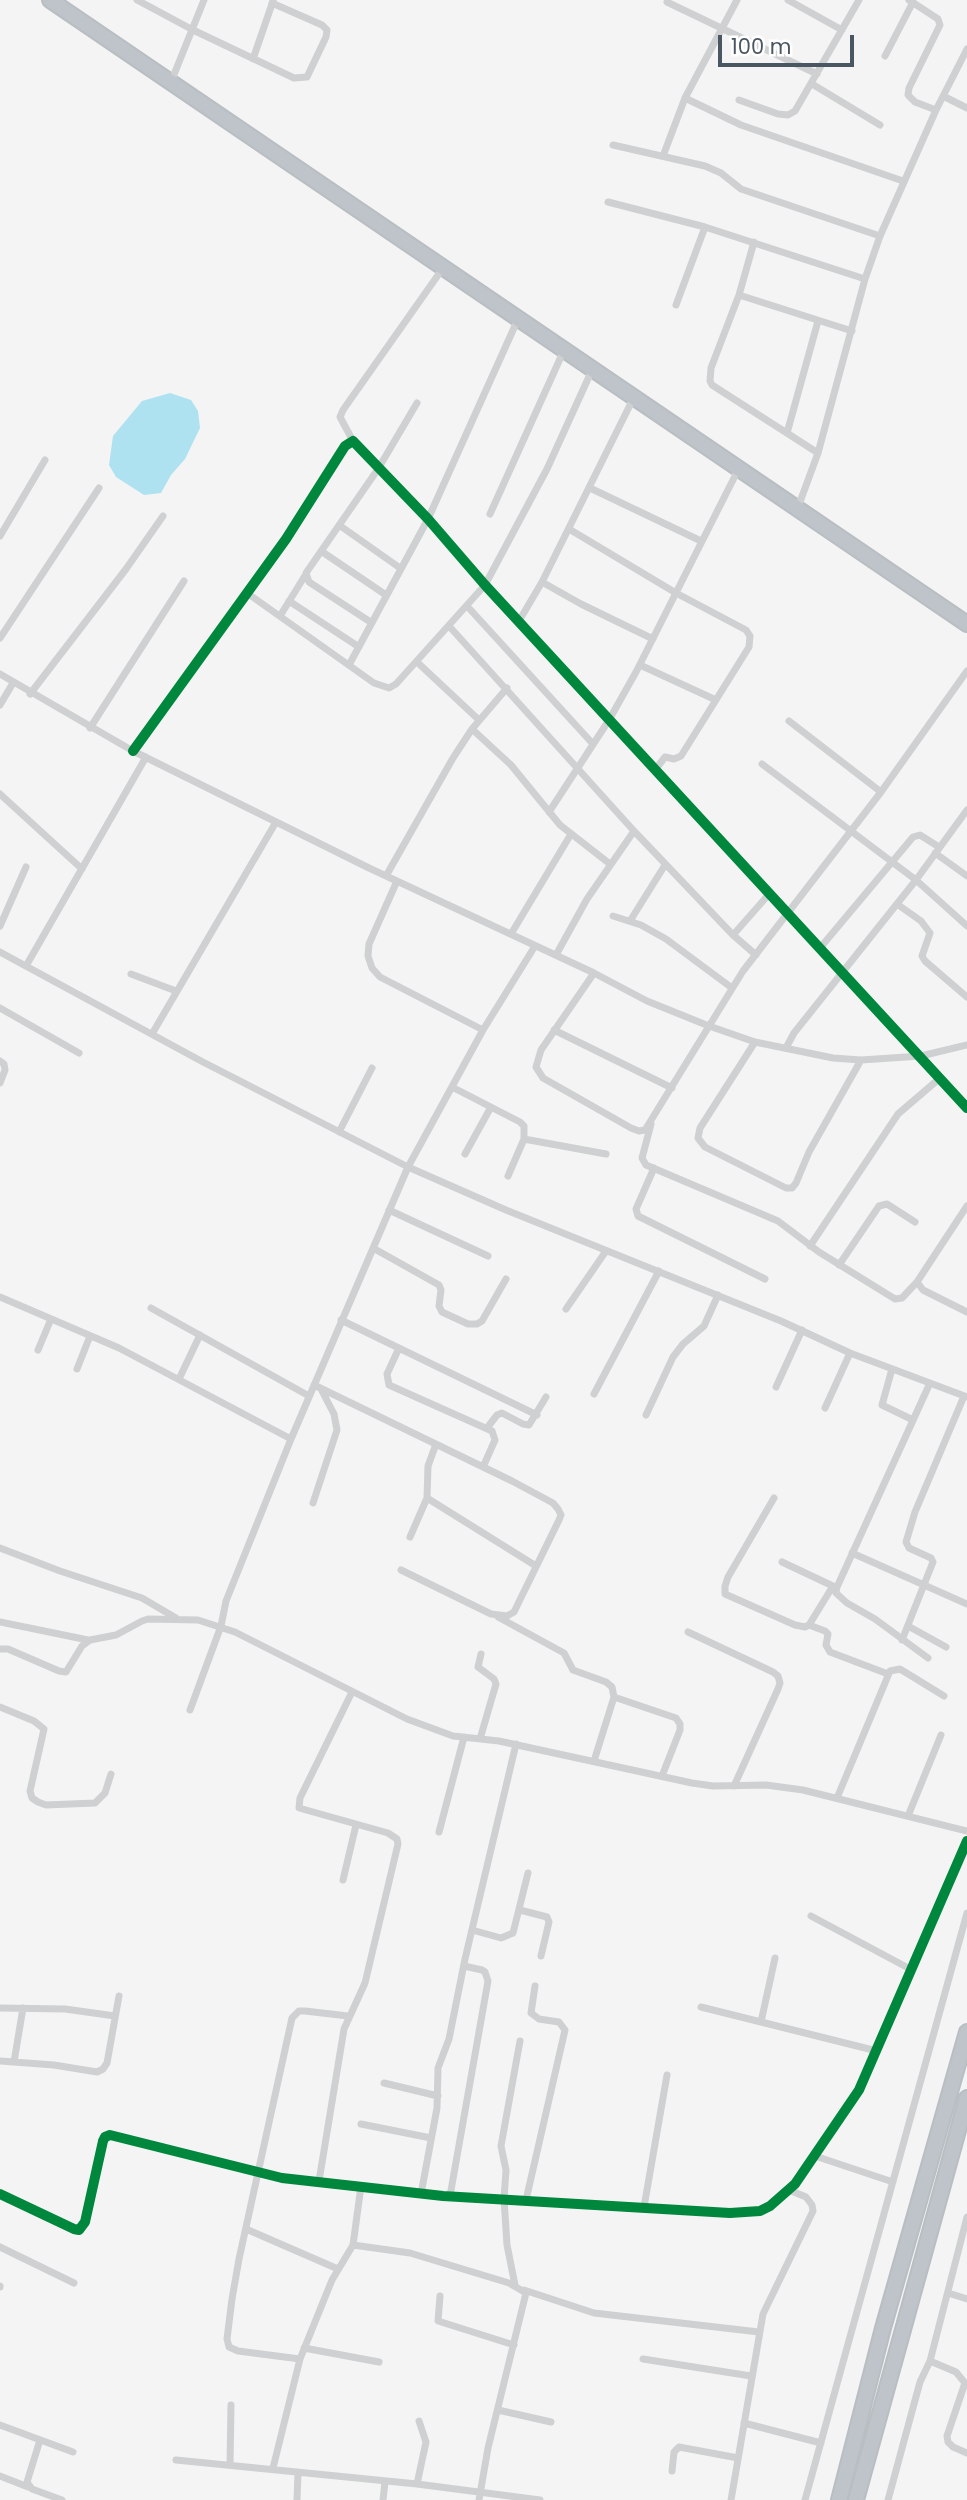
<!DOCTYPE html>
<style>
body{margin:0}
#map{position:relative;width:967px;height:2500px;overflow:hidden;background:#f4f4f4;font-family:Poppins,sans-serif}
canvas{display:block}
.scale{position:absolute;left:718px;top:35px;width:136px;height:32px;box-sizing:border-box;border:4px solid #4a5661;border-top:0;padding-left:9px;font-size:21px;line-height:24px;white-space:nowrap;color:#4a5661;-webkit-text-stroke:5px #fff;paint-order:stroke}
</style>
<div id="map">
<canvas width="967" height="2500"></canvas>
<div class="scale">100 m</div>
</div>
<script>
const ctx = document.querySelector('canvas').getContext('2d');
ctx.lineJoin = 'round';
function paint(path, color) {
  ctx.fillStyle = color;
  ctx.fill(path, 'evenodd');
}
function poly(rows) {
  const path = new Path2D();
  for (const r of rows) {
    path.moveTo(r[0], r[1]);
    for (let i = 2; i < r.length; i += 2) path.lineTo(r[i], r[i + 1]);
  }
  return path;
}
function strokePath(path, color, width, dash) {
  ctx.strokeStyle = color;
  ctx.lineWidth = width;
  ctx.lineCap = dash ? 'butt' : 'round';
  ctx.setLineDash(dash || []);
  ctx.stroke(path);
}
paint(poly([
 [170,393,191,400,198,411,200,428,185,459,171,475,161,493,144,495,116,477,109,465,113,436,142,401]
]), '#aee2f0');
const highway = poly([
 [50,0,967,624],
 [839,2500,883,2328,967,2032],
 [856,2500,967,2098]
]);
strokePath(highway, '#b9bec3', 18);
strokePath(poly([
 [137,0,193,30,294,78,307,77,326,37,327,30,322,25,272,3],
 [788,0,842,30],
 [909,0,938,19,940,25,909,88,908,95,915,102,936,110],
 [667,2,817,74],
 [885,56,913,2],
 [253,59,273,1],
 [171,82,204,0],
 [812,84,880,125],
 [943,96,967,108],
 [685,98,741,125,903,181],
 [739,100,778,114,788,115,795,111,859,0],
 [613,145,705,166,721,173,741,189,880,236],
 [663,156,685,98,737,0],
 [608,202,705,227,865,279],
 [754,242,739,295,711,368,710,381,712,385,818,453],
 [739,295,852,331],
 [676,305,705,227],
 [787,433,818,321],
 [353,441,340,417,343,410,443,268],
 [590,488,701,541],
 [797,510,818,453,865,279,880,236,936,110,967,49],
 [490,514,564,350],
 [339,525,400,568],
 [569,529,676,593,746,630,750,636,749,647,681,756,674,759,665,757,655,770],
 [0,536,45,460],
 [321,551,386,595],
 [542,582,581,604,653,639],
 [247,593,374,683,389,688,396,684,485,585,547,469,592,370],
 [289,601,359,647],
 [467,606,593,744],
 [280,616,306,574],
 [519,621,542,582,634,397],
 [372,623,309,582,306,573,378,469,417,403],
 [449,626,634,831,733,935,756,955],
 [0,638,99,488],
 [417,662,479,720],
 [349,665,428,519,518,319],
 [640,665,716,700],
 [0,674,133,751,369,868,594,973,647,1001,709,1026,755,1042,833,1058,861,1060,921,1056,967,1045],
 [30,694,126,569,163,516],
 [0,705,13,683],
 [789,721,881,792],
 [90,728,184,581],
 [472,729,511,765,560,825,610,864],
 [133,751,286,539,345,446,353,441,428,519,485,585,967,1108],
 [762,764,916,880,967,926],
 [0,794,82,869],
 [549,812,609,720,636,672,738,470],
 [935,853,967,876],
 [386,876,453,758,472,729,507,688],
 [397,881,369,944,368,956,372,968,380,977,483,1030],
 [897,904,921,921,930,933,922,956,925,961,967,997],
 [613,916,641,925,666,939,732,988],
 [630,921,665,865],
 [0,926,26,867],
 [511,934,571,834],
 [733,935,770,893],
 [820,948,913,837,920,835,939,847],
 [0,952,203,1062,408,1167,506,1210,781,1321,850,1353,967,1397],
 [556,955,587,899,634,831],
 [26,966,146,757],
 [594,973,541,1050,536,1067,543,1078,631,1128,639,1131,645,1130,743,971,881,792,967,671],
 [131,974,176,991],
 [0,1008,79,1053],
 [554,1030,672,1088],
 [152,1034,276,822],
 [755,1042,700,1128,698,1138,705,1147,786,1188,792,1188,796,1183,809,1152,861,1060],
 [786,1048,794,1033,916,880,967,810],
 [0,1061,4,1064,5,1070,0,1083],
 [452,1087,520,1122,524,1126,524,1139,508,1176],
 [651,1124,642,1158,646,1165,778,1221,819,1252,895,1299,902,1298,917,1282],
 [339,1132,372,1068],
 [524,1139,606,1154],
 [465,1154,491,1107],
 [654,1168,636,1209,638,1216,765,1279],
 [967,1206,917,1282,923,1290,967,1312],
 [389,1210,488,1256],
 [810,1246,898,1114,940,1078],
 [373,1248,439,1285,441,1290,439,1306,442,1312,468,1324,477,1324,482,1321,506,1279],
 [839,1265,879,1206,887,1204,915,1222],
 [0,1297,119,1348,291,1439],
 [151,1308,309,1396],
 [566,1309,606,1251],
 [341,1320,537,1415],
 [399,1348,387,1374,389,1385,492,1431,495,1440,483,1467],
 [38,1350,51,1319],
 [77,1369,90,1336],
 [892,1369,882,1405,913,1420],
 [179,1379,200,1335],
 [314,1385,512,1481,553,1503,558,1509,561,1515,559,1520,514,1612,507,1616,491,1614,401,1570],
 [776,1387,802,1330],
 [594,1394,659,1271],
 [825,1408,850,1353],
 [646,1415,673,1357,683,1344,704,1326,718,1295],
 [487,1428,497,1415,502,1413,523,1424,529,1425,546,1397],
 [427,1498,536,1566],
 [774,1498,728,1577,725,1586,725,1594,795,1625,805,1627,809,1625,833,1586],
 [313,1503,337,1430,334,1414,321,1389],
 [410,1537,427,1498,428,1466,436,1444],
 [0,1548,60,1571,142,1598,176,1618],
 [852,1553,967,1604],
 [782,1562,835,1587],
 [498,1617,564,1653,573,1670,606,1682,612,1687,614,1697,594,1761],
 [0,1622,88,1640],
 [809,1625,825,1631,828,1634,826,1645,830,1652,888,1674],
 [908,1626,946,1647],
 [688,1632,773,1672,778,1676,780,1683,778,1689,734,1786],
 [902,1640,933,1562,931,1558,909,1548,906,1542,915,1512,964,1396],
 [0,1649,8,1649,59,1671,66,1672,82,1646,90,1640,116,1635,142,1621,148,1619,198,1620,235,1632,407,1719,453,1736,499,1741,692,1783,713,1786,766,1785,803,1790,967,1831],
 [928,1658,875,1619,847,1603,836,1593,837,1587,930,1383],
 [614,1697,676,1718,680,1724,680,1730,662,1776],
 [0,1707,34,1721,44,1729,30,1791,32,1798,38,1802,46,1805,95,1803,105,1793,111,1774],
 [190,1710,221,1626,226,1601,291,1439,408,1167,483,1030,535,946],
 [480,1739,496,1684,494,1679,478,1667,481,1654],
 [837,1798,890,1671,900,1669,944,1696],
 [908,1816,941,1735],
 [439,1832,464,1737],
 [343,1880,356,1825],
 [520,1910,547,1917,549,1922,541,1956],
 [811,1916,912,1970],
 [472,1930,501,1938,513,1933,528,1873],
 [701,2007,877,2051],
 [0,2008,65,2009,115,2016],
 [761,2022,775,1958],
 [0,2061,54,2065,97,2072,103,2069,107,2063,119,1996],
 [14,2062,23,2008],
 [384,2083,438,2096],
 [361,2124,431,2138],
 [815,2156,893,2182],
 [319,2181,344,2029,365,1983,398,1844,397,1839,388,1833,299,1808,300,1798,352,1692],
 [0,2194,74,2229,79,2230,85,2222,103,2141,105,2137,110,2135,282,2178,443,2196,730,2213,760,2211,770,2206,795,2184,859,2090,967,1841],
 [421,2194,437,2108,438,2068,449,2039,465,1959,516,1744],
 [450,2196,488,1981,485,1972,482,1970,464,1966],
 [526,2200,565,2030,559,2022,539,2019,531,2013,535,1986],
 [644,2207,667,2075],
 [246,2229,338,2269],
 [353,2245,410,2253,509,2283,526,2293,488,2448,479,2500],
 [0,2247,74,2283],
 [515,2285,507,2245,504,2199,506,2170,501,2146,520,2041],
 [0,2287,0,2286],
 [524,2290,594,2313,759,2332],
 [948,2293,967,2299],
 [440,2296,438,2321,514,2345],
 [304,2348,379,2362],
 [300,2359,238,2351,229,2347,227,2339,232,2299,239,2259,292,2018,299,2011,305,2011,348,2016],
 [643,2359,751,2376],
 [930,2361,956,2372,965,2383,947,2436,948,2442,953,2447,967,2453],
 [498,2410,551,2422],
 [744,2423,821,2443],
 [0,2425,73,2452],
 [40,2440,27,2482,32,2489,62,2500],
 [176,2460,417,2484,540,2500],
 [230,2464,231,2405],
 [273,2468,300,2359,332,2280,353,2245,361,2186],
 [672,2471,674,2452,679,2447,738,2458],
 [0,2476,28,2487],
 [417,2484,426,2442,419,2421],
 [297,2500,298,2472],
 [383,2500,385,2482],
 [731,2500,763,2314,813,2211,812,2205,806,2197,789,2190],
 [805,2500,967,1913],
 [888,2500,920,2382,930,2361,967,2217]
]), '#ced0d2', 7);
strokePath(highway, '#bec4c9', 14);
strokePath(poly([
 [133,751,286,539,345,446,353,441,428,519,485,585,967,1108],
 [0,2194,74,2229,79,2230,85,2222,103,2141,105,2137,110,2135,282,2178,443,2196,730,2213,760,2211,770,2206,795,2184,859,2090,967,1841]
]), '#00873e', 10);
</script>
